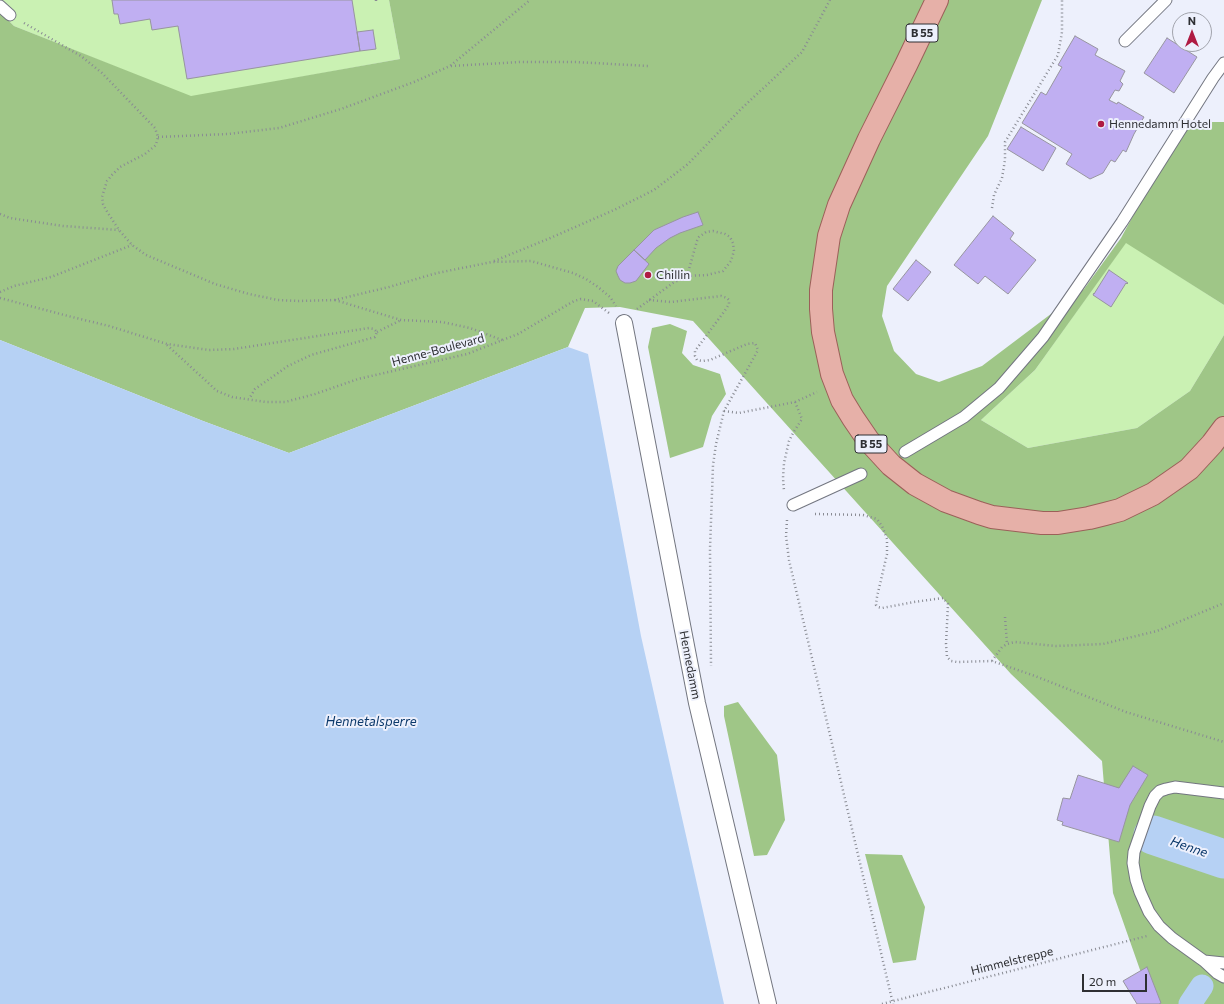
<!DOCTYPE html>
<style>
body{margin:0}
#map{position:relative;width:1224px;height:1004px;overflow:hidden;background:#edf0fc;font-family:Commissioner,sans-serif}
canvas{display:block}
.north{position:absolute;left:1172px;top:12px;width:40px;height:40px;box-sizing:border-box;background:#edf0fc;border:1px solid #a1a3ac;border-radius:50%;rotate:0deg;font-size:11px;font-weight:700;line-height:16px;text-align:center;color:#2e2f33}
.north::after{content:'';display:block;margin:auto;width:14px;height:18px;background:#af1b43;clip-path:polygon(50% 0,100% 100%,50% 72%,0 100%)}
.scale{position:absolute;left:1082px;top:974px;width:65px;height:18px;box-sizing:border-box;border:2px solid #2e2f33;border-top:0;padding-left:5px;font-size:12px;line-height:14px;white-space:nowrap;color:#2e2f33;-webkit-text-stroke:3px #edf0fc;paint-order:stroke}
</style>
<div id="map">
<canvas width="1224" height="1004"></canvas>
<div class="north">N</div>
<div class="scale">20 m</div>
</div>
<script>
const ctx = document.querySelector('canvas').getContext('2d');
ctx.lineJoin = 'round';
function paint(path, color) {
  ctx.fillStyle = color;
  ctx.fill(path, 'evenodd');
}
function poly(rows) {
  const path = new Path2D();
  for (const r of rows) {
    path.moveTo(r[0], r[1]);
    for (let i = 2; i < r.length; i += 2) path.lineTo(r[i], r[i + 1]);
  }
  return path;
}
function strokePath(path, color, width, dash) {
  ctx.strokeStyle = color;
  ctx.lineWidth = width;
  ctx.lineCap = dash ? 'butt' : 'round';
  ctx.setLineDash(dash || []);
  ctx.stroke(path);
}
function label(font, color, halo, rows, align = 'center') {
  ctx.font = font + ' Commissioner,sans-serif';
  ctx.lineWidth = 4;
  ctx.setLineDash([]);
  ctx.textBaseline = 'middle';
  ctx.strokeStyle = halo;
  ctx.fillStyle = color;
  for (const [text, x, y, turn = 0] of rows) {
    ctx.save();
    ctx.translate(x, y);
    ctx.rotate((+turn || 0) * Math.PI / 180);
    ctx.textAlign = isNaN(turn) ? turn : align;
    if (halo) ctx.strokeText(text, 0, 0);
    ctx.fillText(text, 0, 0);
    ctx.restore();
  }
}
paint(poly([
 [0,0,389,0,400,59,191,97,14,26,0,12],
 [1126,242,1224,305,1224,335,1190,391,1137,428,1028,448,981,420,1035,370]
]), '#caf1b3');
paint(poly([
 [389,0,1042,0,988,136,887,286,882,316,894,351,916,374,939,382,982,366,1084,289,1121,238,1184,122,1224,122,1224,305,1126,243,1035,370,981,420,1028,448,1137,428,1190,391,1224,335,1224,1004,1152,1004,1113,893,1102,761,1011,674,693,321,620,307,585,308,568,347,289,453,203,421,0,340,0,12,14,26,191,96,400,59],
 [670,324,687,331,682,353,693,365,720,374,726,394,712,416,703,447,670,458,648,347,652,328],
 [738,702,777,755,785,820,767,855,754,856,724,716,724,706],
 [865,854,902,855,925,907,916,960,893,963]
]), '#9fc687');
paint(poly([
 [0,340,203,421,289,453,568,347,588,354,641,636,724,1004,0,1004]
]), '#b6d1f4');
strokePath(poly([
 [1190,1004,1202,986]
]), '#b6d1f4', 23);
strokePath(poly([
 [1153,835,1224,859]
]), '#b6d1f4', 39);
const building = poly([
 [112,0,352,0,360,51,187,79,178,26,152,30,150,19,120,24,118,14,114,14,112,0],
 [373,30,376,49,360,51,357,32,373,30],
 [1075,36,1098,49,1095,55,1125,71,1120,81,1123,84,1119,91,1115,90,1109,100,1117,104,1118,102,1144,117,1134,134,1126,152,1123,150,1115,162,1111,160,1103,173,1090,179,1066,164,1072,154,1022,123,1041,92,1046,95,1062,67,1058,65,1075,36],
 [1167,38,1197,57,1174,93,1144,73,1167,38],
 [1021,127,1056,148,1043,171,1007,149,1021,127],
 [698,212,703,225,680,233,670,238,656,248,645,260,634,250,654,230,683,217,698,212],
 [993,216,1014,233,1010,239,1036,260,1008,294,985,276,978,284,954,265,993,216],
 [634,250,649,264,636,281,630,283,625,283,620,280,618,276,616,271,618,266,634,250],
 [916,260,931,272,908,301,893,289,916,260],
 [1109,270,1128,283,1127,284,1126,283,1111,307,1093,295,1094,293,1094,294,1109,270],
 [1133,766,1148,775,1130,805,1119,842,1062,825,1063,822,1057,820,1063,798,1070,799,1078,775,1119,788,1133,766],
 [1147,967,1161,1003,1159,1004,1137,1004,1123,981,1147,967]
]);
paint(building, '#c0aff2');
strokePath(building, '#97959f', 1);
const service = poly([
 [0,6,10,15],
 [1125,41,1166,0],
 [905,452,964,417,999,388,1043,337,1122,222,1213,78,1224,63],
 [793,505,861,474],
 [1224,793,1175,787,1166,789,1160,791,1155,796,1150,806,1134,852,1133,863,1136,880,1140,892,1149,912,1159,926,1172,938,1204,961,1217,973,1224,977],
 [1204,961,1224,963]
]);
const pedestrian = poly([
 [624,323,697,703,768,1004]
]);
const primary = poly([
 [937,0,906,65,869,139,839,205,829,236,821,290,821,309,823,332,832,374,842,400,853,418,868,440,891,465,915,484,946,501,979,513,992,517,1042,523,1058,523,1089,518,1105,514,1120,510,1153,494,1189,469,1212,444,1224,428]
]);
strokePath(service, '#737680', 13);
strokePath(pedestrian, '#737680', 18);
strokePath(primary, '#9b6059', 24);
strokePath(poly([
 [376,0,376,4],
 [24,23,81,56,102,73,155,128,158,137,156,145,145,154,120,167,112,175,107,181,102,197,103,204,106,210,119,230,132,245,146,255,215,284,249,294,278,300,298,301,335,300,389,287,437,273,492,262,531,261,573,273,586,279,598,287,610,297,616,306],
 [451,66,520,62,576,62,648,66],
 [158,137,228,134,279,128,341,109,414,82,450,66,530,0],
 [992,208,994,195,1002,178,1005,160,1005,142,1058,55,1062,32,1062,0],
 [0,214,10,218,63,226,119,230],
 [494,261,548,239,614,210,654,190,688,164,741,109,802,52,830,0],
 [0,292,14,286,51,277,132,245],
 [0,298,68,316,109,326,167,344,209,350,234,349,369,328,374,329,377,332,375,337,311,355,288,366,255,389,249,399],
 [335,300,401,320,442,322,470,328,502,340],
 [649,300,671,302,721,296,727,298,729,300,729,304,726,309,695,351,695,356,697,360,702,361,710,360,747,344,755,343,758,350,724,411,716,444,713,465,710,549,711,666],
 [637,309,673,283,687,276,707,275,723,271,731,261,734,251,733,243,730,237,725,234,713,231,706,232,699,237,697,241,687,276],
 [377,332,401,320],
 [167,345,217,391,232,397,266,402,285,402,315,394,358,379,467,354,518,334,574,301,581,299,593,301,609,313],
 [795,402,817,392],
 [724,411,739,413,795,402,802,419,793,433,789,441,784,463,783,478,784,491],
 [815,514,863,515,877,519,882,526,887,539,887,554,877,597,876,605,878,607,882,608,914,602,943,598,948,604,946,644,947,657,951,661,957,662,992,661,1035,676,1126,712,1224,742],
 [787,520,786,536,789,560,893,1004],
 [1005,617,1007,644],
 [992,661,1002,647,1007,644,1015,642,1056,646,1103,644,1157,631,1224,603],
 [882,1004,1147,936]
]), '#898b93', 2.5, [1, 3]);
strokePath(service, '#fff', 11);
strokePath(pedestrian, '#fff', 16);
strokePath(primary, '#e6b0a8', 22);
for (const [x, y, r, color] of [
 [1101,124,4,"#af1b43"],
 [648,275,4,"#af1b43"]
]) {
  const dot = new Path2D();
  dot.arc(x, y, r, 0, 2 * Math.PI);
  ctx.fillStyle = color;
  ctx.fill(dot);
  strokePath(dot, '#edf0fc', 1.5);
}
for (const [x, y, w] of [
 [922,33,32],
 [871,444,32]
]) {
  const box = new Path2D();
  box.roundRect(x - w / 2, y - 9, w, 18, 3);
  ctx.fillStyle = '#edf0fc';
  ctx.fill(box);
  strokePath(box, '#2e2f33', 1);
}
label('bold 11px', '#2e2f33', null, [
 ["B 55",922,33],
 ["B 55",871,444]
]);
label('12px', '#2e2f33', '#edf0fc', [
 ["Hennedamm Hotel",1109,124],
 ["Chillin",656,275]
], 'left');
label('12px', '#2e2f33', '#edf0fc', [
 ["Henne-Boulevard",438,350,-15],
 ["Hennedamm",690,665,79],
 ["Himmelstreppe",1012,961,-14]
]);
label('italic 13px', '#0c396b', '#edf0fc', [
 ["Hennetalsperre",371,722],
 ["Henne",1189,847,19]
]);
</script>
